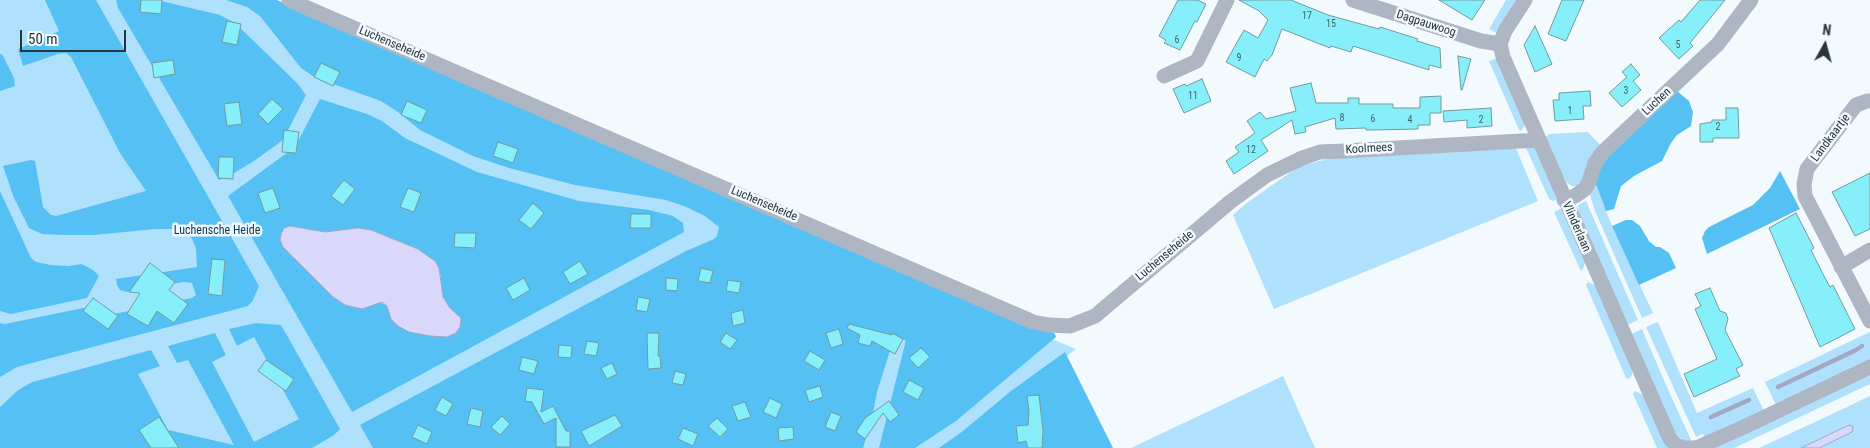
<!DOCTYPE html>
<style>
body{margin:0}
#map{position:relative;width:1870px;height:448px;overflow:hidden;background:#f3fafe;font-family:"Roboto Condensed",sans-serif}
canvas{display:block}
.north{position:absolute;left:1800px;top:20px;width:50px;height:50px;-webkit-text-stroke:4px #f3fafe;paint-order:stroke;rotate:7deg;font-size:14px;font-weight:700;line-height:20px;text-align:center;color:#28353d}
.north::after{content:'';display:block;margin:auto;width:18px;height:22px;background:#28353d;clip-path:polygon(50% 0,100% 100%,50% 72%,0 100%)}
.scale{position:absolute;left:20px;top:30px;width:106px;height:22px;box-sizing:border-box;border:2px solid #28353d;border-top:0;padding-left:6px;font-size:15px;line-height:18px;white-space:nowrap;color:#28353d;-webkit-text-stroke:4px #f3fafe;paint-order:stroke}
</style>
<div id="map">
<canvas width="1870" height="448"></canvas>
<div class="north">N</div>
<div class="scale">50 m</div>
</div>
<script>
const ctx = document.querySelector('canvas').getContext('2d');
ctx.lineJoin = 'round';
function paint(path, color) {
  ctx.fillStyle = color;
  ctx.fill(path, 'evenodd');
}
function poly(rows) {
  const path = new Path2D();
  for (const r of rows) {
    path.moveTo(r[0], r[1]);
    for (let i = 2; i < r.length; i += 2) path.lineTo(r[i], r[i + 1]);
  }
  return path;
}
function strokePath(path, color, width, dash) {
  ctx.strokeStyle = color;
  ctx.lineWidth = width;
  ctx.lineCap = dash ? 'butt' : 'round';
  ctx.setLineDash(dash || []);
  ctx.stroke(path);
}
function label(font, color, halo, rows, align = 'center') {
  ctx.font = font + ' "Roboto Condensed",sans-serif';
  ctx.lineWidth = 5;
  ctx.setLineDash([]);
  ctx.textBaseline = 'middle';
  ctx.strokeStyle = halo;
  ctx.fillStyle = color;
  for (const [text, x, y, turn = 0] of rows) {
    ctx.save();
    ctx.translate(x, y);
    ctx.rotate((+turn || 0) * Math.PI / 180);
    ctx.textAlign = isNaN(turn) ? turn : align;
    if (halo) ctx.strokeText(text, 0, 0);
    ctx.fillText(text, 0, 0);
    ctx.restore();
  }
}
paint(poly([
 [0,0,237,0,1076,349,962,440,968,448,0,448],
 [1506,0,1518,0,1497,33,1489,29],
 [1498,58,1525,125,1521,131,1519,130,1489,61],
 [1588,132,1602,147,1584,181,1578,186,1572,186,1567,183,1563,177,1546,137,1549,134],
 [1515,146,1538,201,1274,309,1233,215,1248,202,1301,165,1329,159],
 [1533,146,1536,148,1559,198,1553,201,1549,199,1526,148],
 [1595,183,1612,226,1653,313,1642,318,1595,211,1589,192],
 [1586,201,1638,320,1627,325,1579,213,1578,205],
 [1563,208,1585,261,1584,267,1581,271,1554,212],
 [1588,282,1596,286,1632,368,1632,375,1629,379,1626,378,1586,285],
 [1658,322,1697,413,1753,388,1764,411,1705,438,1703,434,1696,437,1646,327],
 [1642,329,1666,385,1692,442,1685,441,1676,435,1631,334],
 [1870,332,1870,361,1776,405,1765,382],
 [1870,375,1870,384,1734,448,1714,448],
 [1283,376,1315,448,1131,448],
 [1635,391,1643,395,1668,448,1657,448,1633,394],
 [1870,396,1870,448,1759,448,1845,408]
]), '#afe0fc');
paint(poly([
 [45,0,96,0,259,286,253,300,248,306,17,367,0,377,0,323,5,324,93,306,109,315,192,298,196,295,192,283,184,282,127,292,120,290,117,285,116,279,197,267,196,248,192,239,187,232,177,229,155,229,94,235,62,235,42,234,29,228,14,198,3,166,31,160,35,161,43,207,51,215,56,216,146,191,120,153,71,57,66,53,58,54,23,66,18,49,59,31],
 [116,0,157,0,220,15,235,23,297,83,306,95,283,140,254,161,226,178,219,180,118,8],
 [226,0,277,0,599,142,728,193,1050,331,1055,334,1056,337,956,421,915,448,879,448,906,340,893,341,877,392,872,419,863,448,373,448,360,425,686,251,714,239,717,236,719,227,705,216,684,206,666,200,575,185,509,168,473,156,420,130,398,112,381,101,316,78,301,68,260,16,247,7],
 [0,54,2,54,14,78,15,86,0,91],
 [1677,91,1689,101,1693,112,1691,126,1677,135,1671,143,1662,161,1634,176,1621,186,1614,209,1606,211,1595,182,1599,165],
 [320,99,367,114,382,121,405,138,477,172,579,201,649,210,673,216,683,223,684,232,352,412,228,196,295,147],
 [290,226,325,232,358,228,371,230,394,239,441,275,441,290,443,297,450,308,460,318,460,327,419,333,409,332,391,319,387,306,379,302,370,306,309,271,291,256,283,247,280,240,284,229],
 [1780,171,1800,209,1707,254,1702,238,1705,231,1709,227,1753,205,1770,188],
 [0,191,31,258,36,262,51,265,68,266,82,264,93,270,99,276,87,298,11,314,0,311],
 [1626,220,1632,220,1640,226,1649,241,1656,247,1660,247,1669,253,1676,268,1639,285,1612,226],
 [256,323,281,325,340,429,334,435,312,448,0,448,0,407,17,391,32,382,48,378,151,350,160,366,138,374,168,430,234,445,188,360,177,363,168,346,215,333,226,355,212,362,254,442,299,419,254,337,237,346,229,329],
 [1065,352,1113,448,939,448,963,431,1011,391]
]), '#55c0f4');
const water = poly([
 [290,226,325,232,358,228,371,230,418,249,435,261,439,268,443,297,450,308,461,318,460,327,456,333,447,337,430,336,409,332,398,326,391,319,387,306,382,302,362,309,345,305,333,297,283,247,280,240,281,234,284,228,290,226],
 [1849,425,1853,427,1852,432,1819,448,1801,448,1849,425]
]);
paint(water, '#d9d8fb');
strokePath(water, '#a4a7c2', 1);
strokePath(poly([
 [1778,387,1856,350,1862,346],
 [1711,417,1749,400]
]), '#a4a7c2', 4.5);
const building = poly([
 [141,0,162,0,161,14,140,12,141,0],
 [1178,0,1197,0,1206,4,1197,22,1195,21,1180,50,1164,43,1166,40,1159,36,1178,0],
 [1239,0,1291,0,1328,15,1379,29,1380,27,1418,39,1417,41,1440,48,1441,68,1429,65,1429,70,1353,46,1351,52,1331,46,1330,48,1282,29,1272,55,1267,61,1264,59,1255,77,1226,62,1244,30,1258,38,1268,20,1259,11,1239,0],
 [1439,0,1485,0,1472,20,1439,0],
 [1562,0,1584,0,1566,41,1548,34,1562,0],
 [1700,0,1725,0,1690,43,1693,46,1679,59,1659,38,1679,20,1681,22,1700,0],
 [227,21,241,24,237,45,222,42,227,21],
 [1535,26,1552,64,1535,72,1524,45,1535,26],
 [1458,56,1471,59,1462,90,1461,90,1458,56],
 [173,60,175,74,154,78,152,63,173,60],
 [321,63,340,72,333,86,314,77,321,63],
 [1631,64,1640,75,1633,81,1641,90,1622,107,1609,93,1627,77,1622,72,1631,64],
 [1202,79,1211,101,1184,113,1173,89,1185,84,1186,86,1202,79],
 [1311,83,1316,103,1348,103,1348,98,1359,98,1359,104,1393,104,1393,108,1420,108,1420,97,1441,96,1441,113,1430,113,1430,125,1418,125,1418,129,1371,130,1366,130,1366,128,1336,129,1335,118,1305,127,1306,132,1295,134,1292,120,1261,140,1268,151,1234,174,1226,161,1239,152,1235,147,1255,133,1247,121,1260,112,1266,119,1296,111,1290,88,1311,83],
 [1590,91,1591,106,1583,106,1584,119,1555,121,1553,100,1559,100,1559,93,1590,91],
 [272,99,283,109,268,124,258,114,272,99],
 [407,101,427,110,421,123,401,115,407,101],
 [239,102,242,124,227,126,224,104,239,102],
 [1491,108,1492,126,1467,128,1467,120,1444,122,1443,111,1491,108],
 [1726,108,1738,108,1739,138,1713,138,1713,142,1700,142,1700,124,1712,122,1712,120,1726,120,1726,108],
 [284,130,299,132,296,153,282,152,284,130],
 [498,142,518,149,513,163,493,156,498,142],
 [219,157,234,157,233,179,218,178,219,157],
 [1870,173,1870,229,1855,236,1832,192,1870,173],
 [344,180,355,189,343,205,331,196,344,180],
 [273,188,280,208,265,213,258,193,273,188],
 [408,188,421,193,414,212,400,207,408,188],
 [533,203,544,213,531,229,519,220,533,203],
 [1796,213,1814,248,1811,250,1824,276,1830,287,1833,285,1855,329,1820,347,1769,228,1796,213],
 [631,214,651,214,651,228,630,228,631,214],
 [455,233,476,233,475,248,454,247,455,233],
 [212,259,225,260,222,296,208,294,212,259],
 [580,261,588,274,570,284,563,272,580,261],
 [150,263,175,282,169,290,188,304,174,323,157,311,148,326,127,314,140,293,129,292,150,263],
 [701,268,713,271,710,283,698,281,701,268],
 [524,278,530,290,513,300,506,288,524,278],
 [666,278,678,279,677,291,666,290,666,278],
 [728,280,741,282,739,293,726,291,728,280],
 [1710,288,1720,311,1726,313,1728,319,1725,330,1743,365,1736,369,1740,376,1694,397,1684,374,1717,359,1695,309,1701,306,1695,294,1710,288],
 [638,297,650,299,647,312,636,310,638,297],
 [93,298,118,316,108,329,83,311,93,298],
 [743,310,745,323,733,326,731,313,743,310],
 [849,324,892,335,892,333,903,339,895,354,872,341,870,346,858,343,860,335,847,328,849,324],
 [839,329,843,344,831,348,826,333,839,329],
 [647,333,659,333,658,356,660,356,661,368,648,369,647,333],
 [726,333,737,340,730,349,720,342,726,333],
 [587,341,599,343,596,356,584,354,587,341],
 [559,345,572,346,571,358,558,357,559,345],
 [921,348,930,357,918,368,909,358,921,348],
 [810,351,825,360,819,370,804,361,810,351],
 [522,357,538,361,534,374,519,370,522,357],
 [266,360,294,379,286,391,258,371,266,360],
 [612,363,617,374,607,379,601,368,612,363],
 [675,371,686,374,683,385,672,383,675,371],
 [909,380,924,388,918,400,903,392,909,380],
 [820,386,823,397,809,402,805,390,820,386],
 [527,388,544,390,541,412,553,406,566,431,570,431,570,447,556,447,556,418,544,424,532,402,525,401,527,388],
 [1039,395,1043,431,1042,448,1028,448,1026,441,1018,443,1016,426,1028,425,1029,411,1027,396,1039,395],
 [442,397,453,404,446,416,435,410,442,397],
 [770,398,782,404,776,418,763,412,770,398],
 [889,401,899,415,890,422,883,413,865,439,856,432,865,418,889,401],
 [745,402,751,417,738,421,732,406,745,402],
 [471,408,483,411,480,427,467,424,471,408],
 [831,412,841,416,835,431,825,427,831,412],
 [615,415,622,426,589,446,581,431,615,415],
 [502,416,510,424,500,435,491,427,502,416],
 [159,417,179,448,151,448,139,430,159,417],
 [717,418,728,429,720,437,708,426,717,418],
 [418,425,432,432,427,444,412,437,418,425],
 [793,427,794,439,779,441,778,428,793,427],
 [683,428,698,434,693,446,678,439,683,428]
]);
paint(building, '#87effa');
strokePath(building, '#729b9f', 1);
strokePath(poly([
 [289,0,1033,322,1049,325,1070,326,1095,316,1230,202,1267,175,1302,158,1320,152,1344,151,1539,140],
 [1353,0,1481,41,1500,44],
 [1525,0,1505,31,1500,44,1503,57,1670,439,1676,445,1685,448],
 [1164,76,1197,61,1227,0],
 [1870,101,1867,101,1856,105,1807,169,1804,184,1805,196,1870,321],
 [1564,200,1575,196,1585,189,1589,182,1595,163,1603,152,1718,44,1751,0],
 [1841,267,1870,250],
 [1688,448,1696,448,1744,427,1870,367]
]), '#aeb6c3', 15);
label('10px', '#40646c', null, [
 ["17",1307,16],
 ["15",1331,24],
 ["6",1177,40],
 ["5",1678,45],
 ["9",1239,58],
 ["3",1626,91],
 ["11",1193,96],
 ["1",1570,111],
 ["8",1342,118],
 ["6",1373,119],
 ["4",1410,120],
 ["2",1481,120],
 ["2",1718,127],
 ["12",1251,150]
]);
label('12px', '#28353d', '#f3fafe', [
 ["Dagpauwoog",1426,24,18],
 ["Luchenseheide",392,44,23],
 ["Luchen",1657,102,-43],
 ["Landkaartje",1831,138,-53],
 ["Koolmees",1369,149,-3],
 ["Luchenseheide",764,204,23],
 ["Vlinderlaan",1576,227,66],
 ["Luchenseheide",1165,256,-40]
]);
label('12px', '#08384d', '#f3fafe', [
 ["Luchensche Heide",217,231]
]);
</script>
